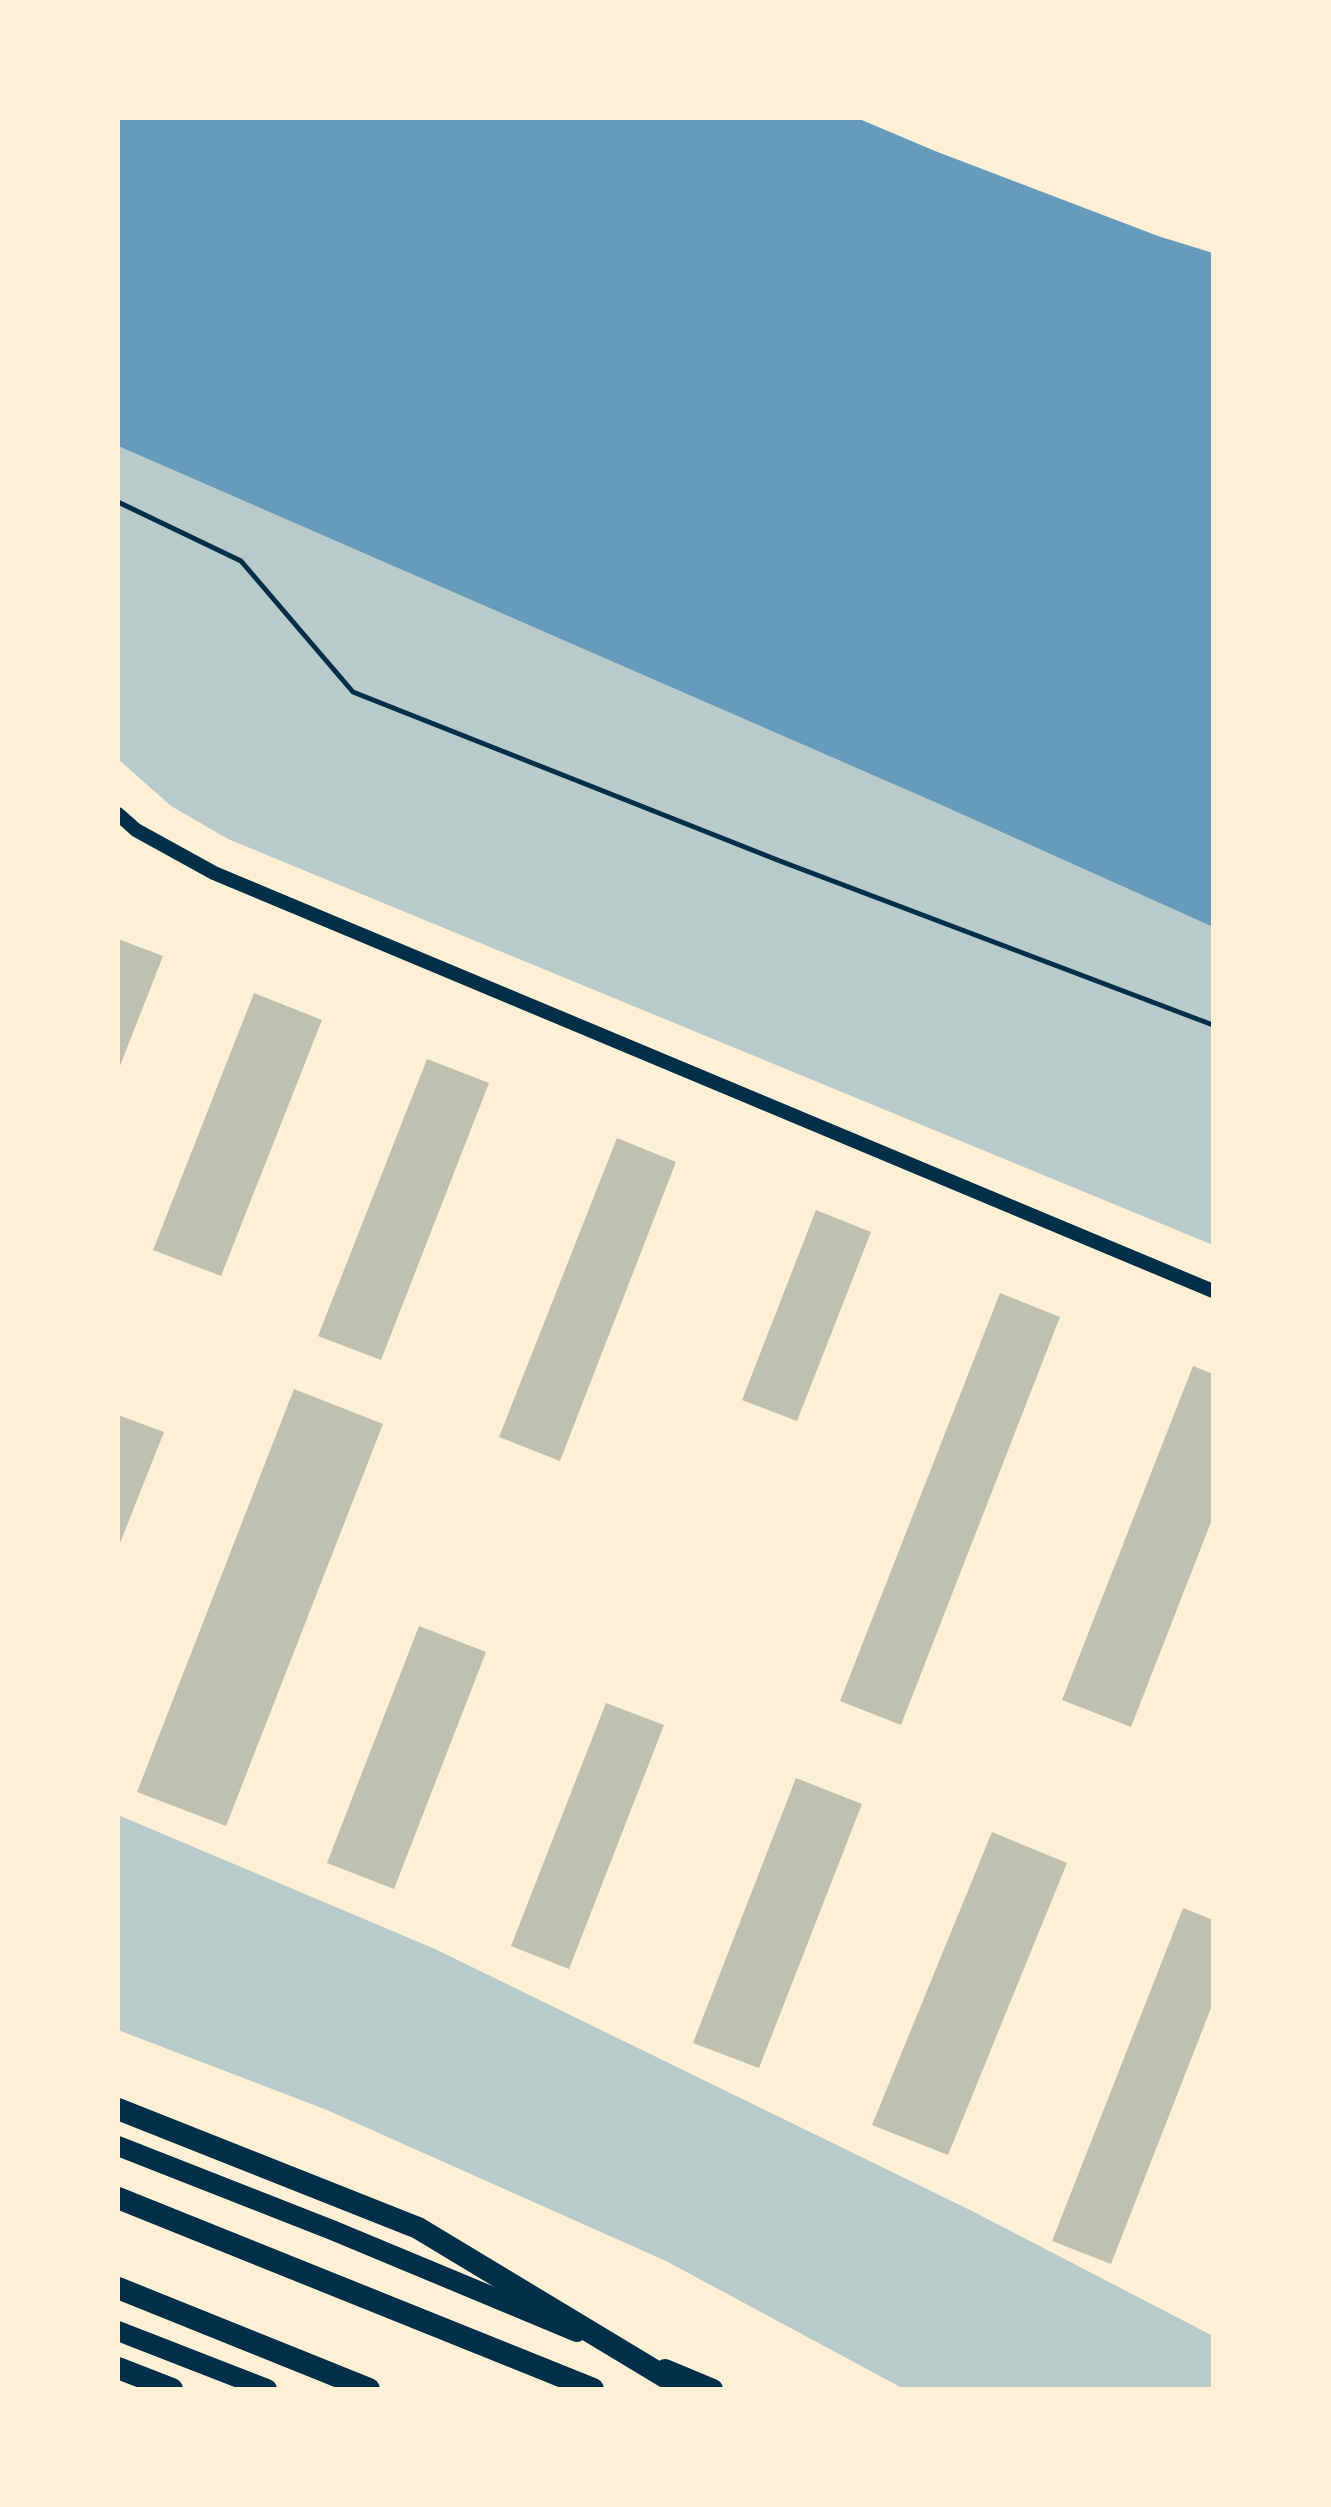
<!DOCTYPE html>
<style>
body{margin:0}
#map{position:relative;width:1331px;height:2507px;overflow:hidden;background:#fdf0d5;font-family:Lato,sans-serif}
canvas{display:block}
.frame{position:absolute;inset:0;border:120px solid #fdf0d5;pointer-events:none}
</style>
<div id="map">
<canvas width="1331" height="2507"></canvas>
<div class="frame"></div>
</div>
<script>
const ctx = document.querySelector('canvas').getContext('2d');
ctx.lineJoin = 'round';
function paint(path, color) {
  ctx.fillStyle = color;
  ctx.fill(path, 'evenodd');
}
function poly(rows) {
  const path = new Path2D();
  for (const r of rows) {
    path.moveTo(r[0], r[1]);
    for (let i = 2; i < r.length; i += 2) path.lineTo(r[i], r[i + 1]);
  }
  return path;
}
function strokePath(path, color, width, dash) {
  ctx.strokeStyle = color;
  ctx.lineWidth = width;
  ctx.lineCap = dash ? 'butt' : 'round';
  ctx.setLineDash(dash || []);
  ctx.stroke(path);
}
paint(poly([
 [118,446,939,804,1213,927,1213,1245,228,839,171,806,118,759],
 [118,1815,435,1949,972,2211,1213,2336,1213,2389,904,2389,666,2261,327,2110,118,2030]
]), '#b9caca');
paint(poly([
 [118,118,857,118,935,151,1158,236,1213,253,1213,927,939,804,118,446]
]), '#669bbc');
paint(poly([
 [118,939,163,956,118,1071],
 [254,993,322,1020,221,1276,153,1250],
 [427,1059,489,1083,381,1360,318,1336],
 [617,1138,676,1162,560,1461,499,1437],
 [816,1210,871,1232,797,1421,742,1400],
 [1000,1293,1060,1317,901,1725,840,1701],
 [1193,1366,1213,1374,1213,1517,1131,1727,1062,1700],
 [294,1389,383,1424,226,1826,137,1792],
 [118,1415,164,1432,118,1548],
 [419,1626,486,1652,394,1889,327,1863],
 [606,1703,664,1725,569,1969,511,1946],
 [796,1778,862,1804,759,2068,693,2043],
 [992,1832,1067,1863,948,2155,872,2125],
 [1183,1908,1213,1920,1213,2003,1111,2264,1052,2241]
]), '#bec0b2');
strokePath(poly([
 [118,502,241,561,353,692,780,861,1213,1025]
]), '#003049', 5);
strokePath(poly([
 [118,814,136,830,214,873,1213,1291]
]), '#003049', 14);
strokePath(poly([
 [118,2146,332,2230,577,2332],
 [118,2331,267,2389],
 [665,2369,713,2389]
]), '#003049', 20);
strokePath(poly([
 [118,2109,418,2228,685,2389],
 [118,2198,593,2389],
 [118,2288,369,2389],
 [118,2368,172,2389]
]), '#003049', 22);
</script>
